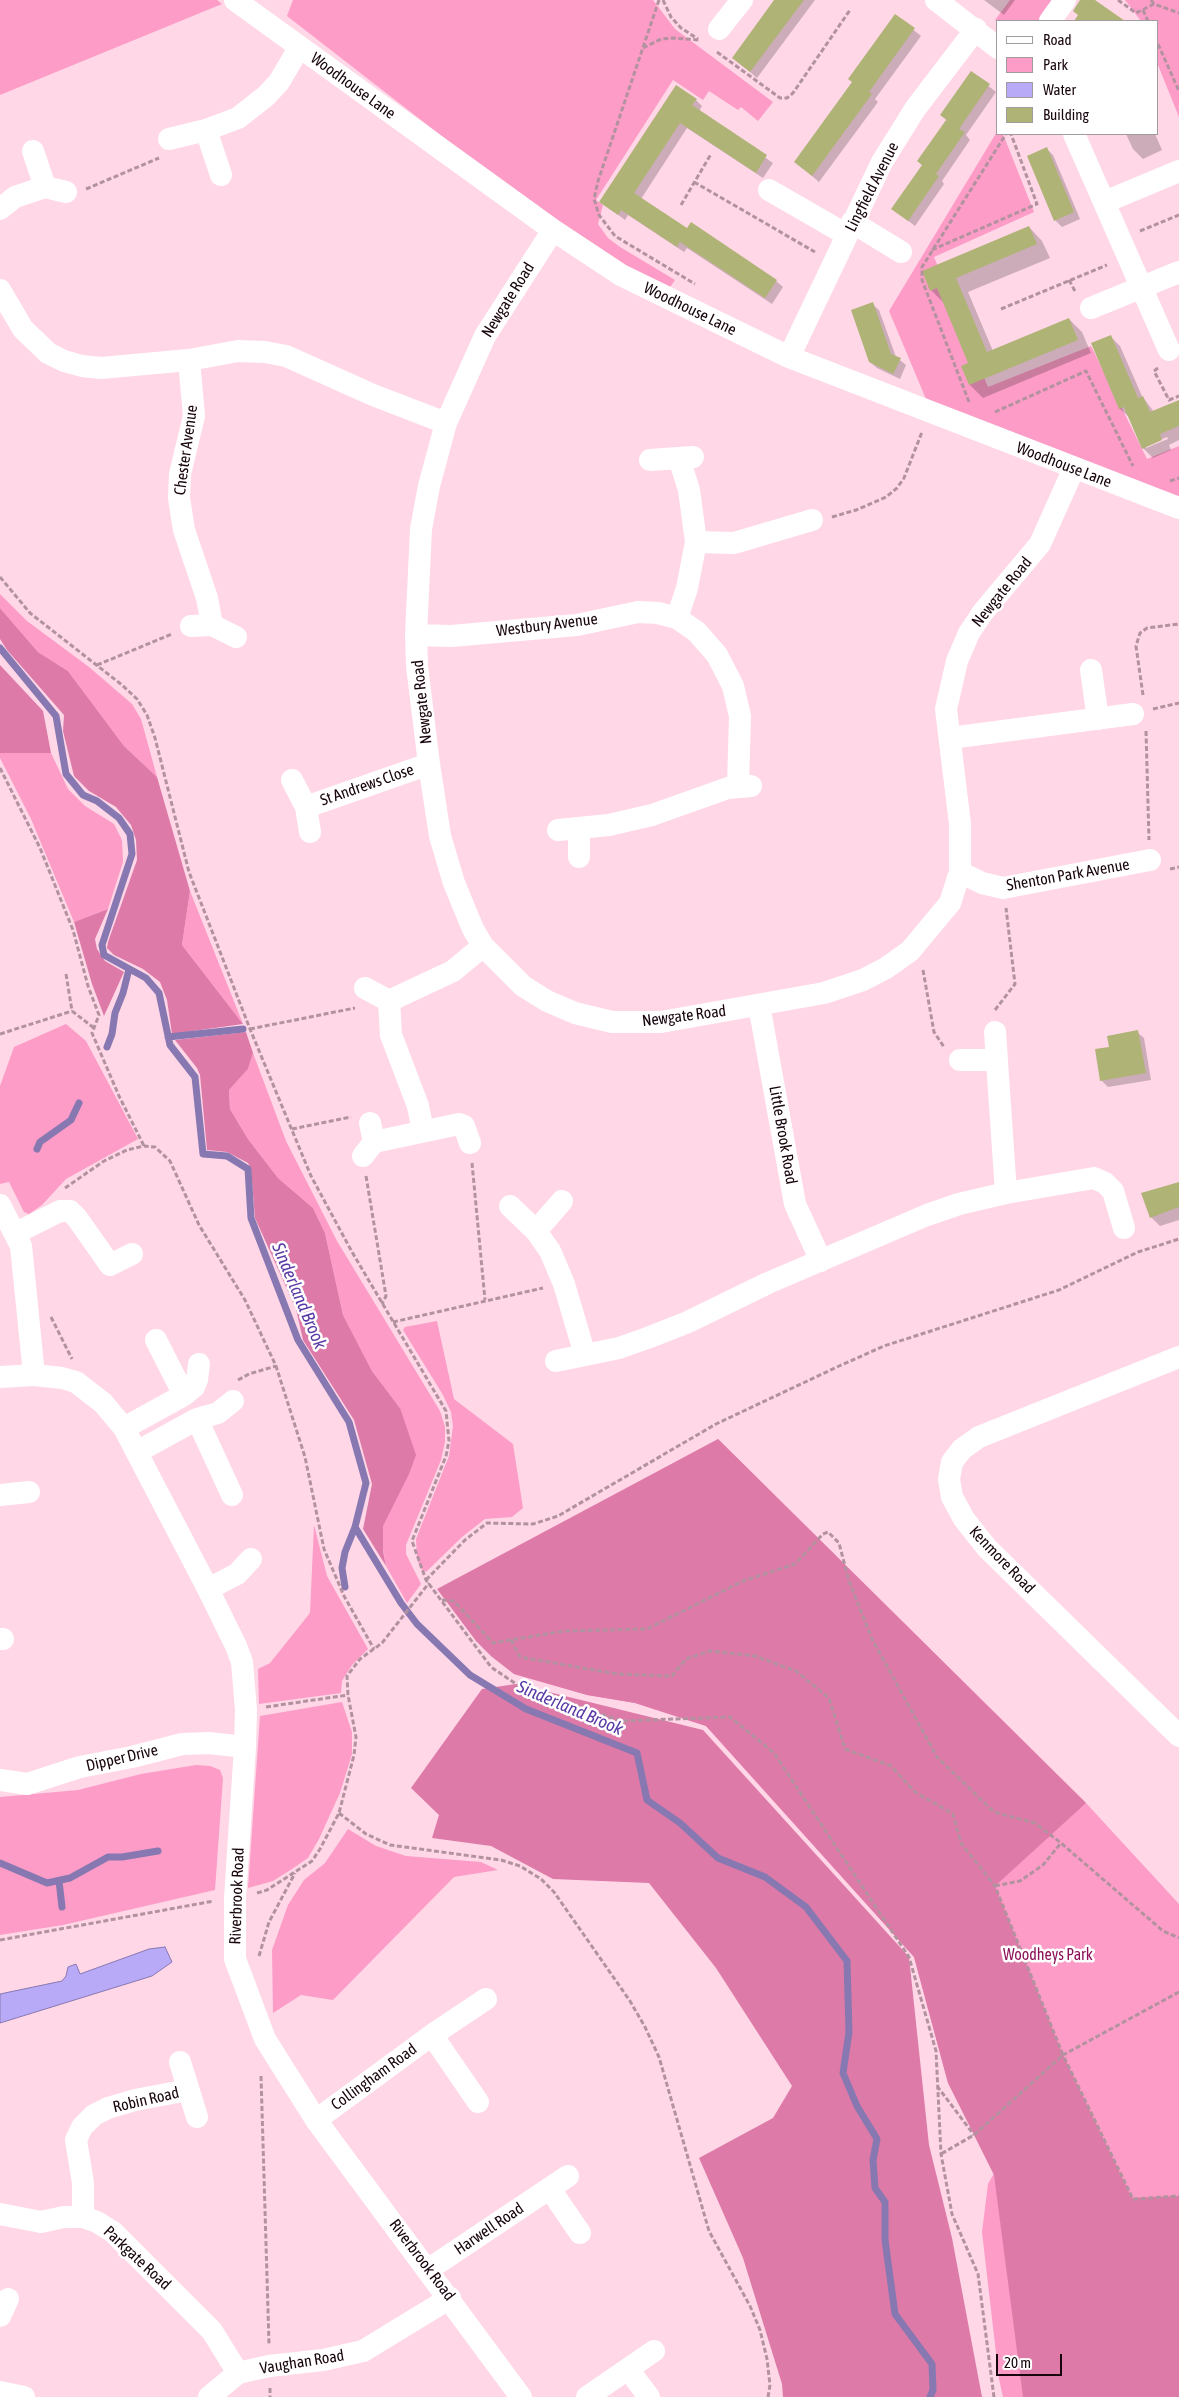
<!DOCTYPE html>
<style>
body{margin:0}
#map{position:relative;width:1179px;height:2397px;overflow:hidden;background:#ffd7e7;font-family:"Asap Condensed",sans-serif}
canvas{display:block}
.legend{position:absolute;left:996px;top:20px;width:162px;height:115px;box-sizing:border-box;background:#fff;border:1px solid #a29b9e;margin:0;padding:6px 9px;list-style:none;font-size:15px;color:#17040d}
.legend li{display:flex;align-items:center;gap:10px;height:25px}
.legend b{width:25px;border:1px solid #a29b9e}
.scale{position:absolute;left:996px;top:2354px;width:66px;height:22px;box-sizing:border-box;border:2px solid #17040d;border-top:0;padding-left:6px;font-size:15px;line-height:18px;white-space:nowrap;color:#17040d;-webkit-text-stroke:4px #fff;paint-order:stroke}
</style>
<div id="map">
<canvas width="1179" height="2397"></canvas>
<ul class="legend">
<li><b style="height:6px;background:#fff"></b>Road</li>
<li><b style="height:14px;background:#fd9cc7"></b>Park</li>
<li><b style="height:14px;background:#b8aaf7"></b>Water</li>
<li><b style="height:14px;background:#afb376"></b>Building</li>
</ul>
<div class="scale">20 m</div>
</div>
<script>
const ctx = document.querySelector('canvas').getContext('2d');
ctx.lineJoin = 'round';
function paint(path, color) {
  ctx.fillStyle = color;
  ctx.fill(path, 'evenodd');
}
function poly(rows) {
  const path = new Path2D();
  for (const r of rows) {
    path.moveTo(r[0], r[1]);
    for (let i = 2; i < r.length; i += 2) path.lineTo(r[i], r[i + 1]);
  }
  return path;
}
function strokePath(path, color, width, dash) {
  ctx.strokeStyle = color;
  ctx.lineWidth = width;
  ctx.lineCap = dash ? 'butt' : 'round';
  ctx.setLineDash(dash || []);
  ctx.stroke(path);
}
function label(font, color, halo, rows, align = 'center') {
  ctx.font = font + ' "Asap Condensed",sans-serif';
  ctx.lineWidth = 5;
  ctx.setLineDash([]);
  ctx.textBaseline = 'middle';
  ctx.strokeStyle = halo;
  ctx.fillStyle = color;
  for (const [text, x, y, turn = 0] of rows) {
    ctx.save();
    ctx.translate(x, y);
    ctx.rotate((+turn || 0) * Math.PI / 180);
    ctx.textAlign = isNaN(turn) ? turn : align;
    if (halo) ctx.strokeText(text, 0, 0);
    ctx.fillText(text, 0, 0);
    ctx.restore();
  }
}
paint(poly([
 [0,0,217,0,222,4,0,95],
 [293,0,653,0,675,29,773,102,758,121,741,107,738,110,709,91,703,100,673,80,596,200,603,205,598,224,608,238,620,247,675,280,668,290,555,224,287,16],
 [1010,0,1055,0,1039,21,998,21,995,20],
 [1125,0,1179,0,1179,117,1158,65,1158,21,1141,21],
 [998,130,998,134,1003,134,1034,212,934,257,988,387,1091,346,1147,459,1179,446,1179,498,926,399,889,311],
 [0,594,27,621,89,667,132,704,141,719,157,777,124,746,68,671,38,652,0,608],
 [0,753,51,753,68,789,85,806,114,824,122,840,123,862,108,909,74,922,31,819,0,758],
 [190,891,243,1024,182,945],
 [66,1024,86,1041,138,1139,66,1179,42,1205,29,1214,24,1212,9,1182,0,1184,0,1086,14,1047],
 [253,1053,286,1141,337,1241,440,1411,445,1427,445,1442,441,1460,406,1545,406,1554,421,1584,407,1603,386,1566,383,1550,383,1526,400,1408,372,1371,343,1315,325,1233,313,1208,278,1178,248,1139,230,1109,229,1090,248,1069],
 [437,1321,454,1399,513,1444,523,1508,512,1517,485,1519,462,1537,426,1572,420,1568,417,1557,416,1539,449,1456,453,1426,451,1412,443,1395,403,1330,405,1327],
 [718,1439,1086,1803,1179,1904,1179,2397,1003,2397,999,2379,982,2232,988,2184,997,2168,948,2083,914,1957,706,1726,635,1703,587,1695,514,1674,491,1656],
 [314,1525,327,1576,368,1649,352,1665,342,1681,341,1693,259,1704,258,1669,270,1663,310,1613],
 [342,1702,352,1732,352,1754,340,1793,319,1839,308,1858,292,1869,273,1881,248,1888,260,1716],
 [196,1765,210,1766,220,1770,223,1778,215,1890,63,1925,0,1935,0,1797,78,1790,141,1774],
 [348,1829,376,1846,406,1856,481,1862,498,1870,454,1877,333,2000,301,1995,273,2013,272,1950,288,1905,304,1880,325,1863]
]), '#fd9cc7');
paint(poly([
 [0,608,38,652,68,671,124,746,157,777,190,891,182,945,243,1024,172,1034,167,1000,160,982,143,969,114,955,107,948,108,942,137,860,136,840,131,825,116,807,89,791,74,776,63,731,64,715,7,650,0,639],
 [0,665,43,711,51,753,0,753],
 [108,909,95,939,97,949,105,961,124,972,104,1016,92,984,74,922],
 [246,1032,253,1053,248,1069,229,1090,230,1109,248,1139,278,1178,313,1208,325,1233,343,1315,372,1371,400,1408,416,1455,409,1474,383,1526,383,1551,386,1566,363,1529,372,1484,354,1420,303,1340,296,1309,255,1218,251,1169,248,1163,227,1152,207,1150,200,1075,197,1068,175,1040],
 [718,1439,1086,1803,995,1886,1063,2055,1132,2198,1179,2196,1179,2397,1023,2397,994,2175,948,2083,914,1957,706,1726,635,1703,587,1695,514,1674,491,1656,476,1641,437,1589],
 [516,1684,703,1730,909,1957,929,2145,952,2238,982,2397,783,2397,782,2384,743,2258,699,2158,773,2118,792,2086,716,1968,649,1883,553,1879,491,1846,432,1838,439,1815,411,1788,482,1689]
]), '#de7aa8');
const water = poly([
 [165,1947,172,1962,152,1976,0,2023,0,1994,62,1981,66,1976,68,1967,76,1964,80,1974,149,1949,165,1947]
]);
paint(water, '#b8aaf7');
strokePath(water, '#8878b1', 1);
paint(poly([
 [776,0,815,0,757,78,734,58],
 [984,0,1015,0,1004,15],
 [896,16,921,36,875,99,878,102,819,182,796,162,854,83],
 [971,72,996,92,966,135,970,140,942,181,944,184,915,226,893,209,923,166,918,161,947,120,941,115],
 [696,100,702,106,699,111,773,163,763,178,687,128,641,199,687,230,776,281,783,287,772,304,687,248,684,252,628,215,625,220,601,202],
 [1126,134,1155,134,1162,150,1143,159,1133,149],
 [1047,149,1053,155,1080,219,1062,227,1055,220],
 [1029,227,1042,241,1050,258,968,292,993,351,1069,319,1082,332,1091,353,983,398,970,385,970,363,945,304,931,290],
 [872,304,879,310,896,357,906,365,900,379,877,368,870,362],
 [1110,336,1120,346,1142,396,1154,412,1179,401,1179,440,1169,445,1171,450,1153,458,1143,448,1130,418,1120,409,1093,344],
 [1167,437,1168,439,1146,448,1146,446],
 [1137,1032,1144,1038,1151,1080,1108,1087,1102,1081,1110,1048],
 [1179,1185,1179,1220,1160,1226,1151,1217]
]), '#0003');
strokePath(poly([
 [0,648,56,716,66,774,83,795,97,801,119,818,130,834,132,854,102,945,104,955,146,978,159,993,170,1045,195,1077,203,1154,227,1156,248,1169,251,1218,298,1340,349,1422,366,1483,355,1527,401,1603,417,1624,470,1675,526,1709,637,1753,647,1800,680,1823,718,1858,765,1877,806,1907,847,1961,849,2032,843,2073,857,2106,877,2139,873,2160,875,2188,885,2202,885,2240,895,2314,932,2364,933,2390,930,2397],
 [168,1037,243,1029],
 [107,1047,112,1034,115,1013,123,993,129,969],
 [37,1149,40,1142,71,1120,79,1103],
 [345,1587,342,1568,345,1552,355,1527],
 [0,1863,47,1883,70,1878,108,1857,122,1857,158,1851],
 [59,1881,62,1907]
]), '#8878b1', 7);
paint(poly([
 [774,0,804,0,750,72,732,58],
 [1080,0,1095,0,1125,21,1074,21,1078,15,1073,11],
 [895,14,915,28,869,92,872,94,812,176,794,162,852,82,848,79],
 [971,71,990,84,959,129,965,132,936,174,927,168,939,176,908,221,891,209,922,165,917,161,946,120,953,125,940,115],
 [676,85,697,99,692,105,767,155,756,173,680,123,634,193,687,228,691,222,777,280,765,298,680,242,677,247,621,210,618,215,599,202],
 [1047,147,1074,212,1054,221,1027,156],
 [1029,226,1037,244,956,278,987,352,1069,318,1078,340,969,385,961,366,968,363,937,288,930,291,922,271],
 [873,302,891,354,901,358,893,374,869,362,851,310],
 [1111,335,1138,398,1143,396,1150,412,1179,400,1179,426,1160,434,1162,440,1142,449,1124,407,1119,409,1091,343],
 [1138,1030,1146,1073,1100,1081,1095,1049,1109,1047,1107,1036],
 [1179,1182,1179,1207,1150,1218,1141,1193]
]), '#afb376');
strokePath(poly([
 [659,0,598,181,594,199,599,215,615,236,695,284],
 [663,0,671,17,681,28,698,39],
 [1118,0,1136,13,1154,4,1179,13],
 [1151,0,1154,4],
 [1143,10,1148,21],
 [1158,44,1179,91],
 [643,48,661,39,673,38,699,40],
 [717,52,780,98,787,98,793,93,850,10],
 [694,182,815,252],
 [86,189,159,158],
 [681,205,711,154],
 [1140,231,1179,215],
 [932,250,1037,204,1011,134],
 [1069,280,1076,293],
 [1001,309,1107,265],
 [1158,368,1154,371,1169,400,1179,396],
 [969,402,922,280,922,267,1006,134],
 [995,412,1086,371,1133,466],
 [1170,481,1179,478],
 [832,517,856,510,886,497,897,488,904,478,922,432],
 [0,577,30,613,122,685,137,699,147,715,155,738,189,872,250,1029,311,1176,352,1252,446,1411,449,1441,446,1456,412,1541,426,1580,491,1667,516,1684,621,1721,730,1717,774,1753,909,1957,936,2051,941,2154,952,2214,978,2274,994,2397],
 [97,665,172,634],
 [1143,695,1136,646,1140,633,1147,628,1179,624],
 [1153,709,1179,703],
 [1146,731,1149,840],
 [0,768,40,848,73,930,88,986,99,1015,92,1033,119,1096,144,1146],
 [1170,869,1179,867],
 [923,970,934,1032,944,1047],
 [66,974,72,1011],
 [995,1010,1015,984,1006,908],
 [72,1011,94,1028],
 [250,1029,355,1008],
 [0,1034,72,1011],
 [292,1129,351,1117],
 [472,1163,485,1300],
 [366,1176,386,1296,382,1304],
 [65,1188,104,1161,127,1150,144,1146,155,1147,170,1161,199,1225,245,1300,276,1366,305,1457,324,1549,344,1596,374,1649],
 [51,1317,72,1359],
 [393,1322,543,1288],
 [238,1380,249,1374,276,1366],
 [426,1580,465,1540,487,1523,533,1524,558,1516,716,1424,837,1367,884,1346,1059,1290,1138,1252,1179,1239],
 [442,1600,454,1601,493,1643,564,1631,647,1629,743,1581,795,1564,823,1534,828,1532,839,1543,849,1581,872,1639,937,1757,994,1812,1035,1823,1061,1843,1163,1931,1179,1938],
 [511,1640,520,1657,617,1674,672,1676,686,1659,710,1651,755,1656,796,1671,829,1698,845,1749,891,1766,915,1792,953,1814,961,1843,995,1886,1063,2055,974,2135,941,2154],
 [266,1707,348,1695],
 [339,1813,366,1834,390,1845,501,1860,520,1866,541,1879,554,1892,630,2001,645,2027,659,2057,709,2231,750,2306,760,2330,767,2359,770,2385,768,2397],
 [995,1886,1020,1881,1043,1865,1061,1843],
 [257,1893,267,1890,312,1861,320,1849,339,1813,354,1755,356,1737,348,1695,347,1676,360,1659,382,1643,429,1583],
 [0,1940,214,1901],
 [259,1956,269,1922,295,1873],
 [1179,1992,1063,2055,1133,2199,1179,2196],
 [261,2076,269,2344],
 [937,2086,974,2135],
 [270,2388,270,2397]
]), '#b392a0', 3, [5, 2.5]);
strokePath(poly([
 [235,0,553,230,621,275,789,357,1179,508],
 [936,0,998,48],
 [1050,21,1065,0],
 [719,29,742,0],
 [206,130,221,175],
 [1074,134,1169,350],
 [169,139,206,130,238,118,266,96,279,82,299,48],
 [33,151,45,187],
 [769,190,847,235],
 [1105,202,1179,171],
 [0,209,15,197,45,187,66,192],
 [852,222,901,252],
 [553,230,485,336,446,423,429,486,421,529,416,635,417,666,429,764,440,836,454,883,473,929,483,946,523,986,547,1001,575,1013,612,1022,661,1022,824,993,863,980,886,968,910,951,950,903,960,872,960,824,946,709,957,661,969,633,983,612,1040,544,1074,468],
 [0,290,23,329,48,353,64,361,82,366,101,368,189,360,238,351,265,352,286,356,373,395,446,423],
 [1091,308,1179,272],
 [789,357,882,162,915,109,976,29],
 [189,360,194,416,180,474,179,498,184,530,207,598,212,625],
 [650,460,693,457],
 [696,542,734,543,812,520],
 [677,618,687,588,696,542,689,490,679,458],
 [191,626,212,625,236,637],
 [416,635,451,636,577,625,638,612,658,613,677,618,697,632,717,655,733,686,740,716,738,786],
 [1091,670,1098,719],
 [950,738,1133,714],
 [292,780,306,807,310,832],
 [306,807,429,764],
 [558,830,609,825,652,815,728,788,751,786],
 [579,857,579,828],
 [960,872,982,883,1003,888,1150,860],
 [365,988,389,1001,391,1035,418,1106,423,1131],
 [389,1001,453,971,483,946],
 [759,1005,795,1204,821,1261],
 [995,1032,1006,1193],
 [960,1060,996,1060],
 [374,1142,459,1124,464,1126,470,1143],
 [363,1156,374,1142,370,1123],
 [0,1205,21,1246,34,1375],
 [510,1206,536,1231,550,1251,564,1284,585,1355],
 [536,1231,562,1201],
 [16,1233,60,1211,70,1211,77,1218,110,1265,132,1254],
 [156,1340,184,1395],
 [1179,1357,979,1437,962,1449,952,1462,949,1479,952,1497,964,1519,987,1548,1179,1736],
 [556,1361,619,1348,650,1337,688,1322,768,1283,927,1215,959,1204,1006,1193,1094,1178,1105,1183,1113,1191,1124,1228],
 [0,1377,34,1375,62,1378,76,1382,103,1403,124,1428,208,1589,236,1646,242,1662,246,1710,245,1747,235,1898,235,1959,265,2039,316,2120,521,2397],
 [197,1419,232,1495],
 [124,1428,184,1395,194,1387,197,1380,199,1364],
 [137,1452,197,1419,218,1413,233,1401],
 [0,1495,29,1492],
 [208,1589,237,1574,251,1559],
 [0,1639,3,1639],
 [0,1780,27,1784,80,1767,132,1757,182,1744,209,1743,245,1747],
 [432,2035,478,2102],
 [180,2062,197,2117],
 [316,2120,432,2035,486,1999],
 [550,2189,580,2233],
 [0,2214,41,2222,64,2217,83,2217,97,2222,113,2232,212,2331,238,2373],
 [83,2217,83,2183,76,2140,82,2127,94,2115,108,2108,135,2100,188,2090],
 [429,2269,568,2176],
 [0,2316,8,2299],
 [628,2369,649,2397],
 [0,2392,24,2397],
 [209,2397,238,2373,269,2366,323,2360,363,2351,450,2298],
 [587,2397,654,2351]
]), '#fff', 22);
label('16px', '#17040d', '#fff', [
 ["Woodhouse Lane",353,86,36],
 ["Lingfield Avenue",872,187,-63],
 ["Newgate Road",508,300,-58],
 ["Woodhouse Lane",690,309,26],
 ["Chester Avenue",186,450,-82],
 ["Woodhouse Lane",1064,465,21],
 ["Newgate Road",1002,592,-51],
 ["Westbury Avenue",547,625,-7],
 ["Newgate Road",422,702,-96],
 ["St Andrews Close",367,785,-19],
 ["Shenton Park Avenue",1068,875,-10],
 ["Newgate Road",684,1016,-7],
 ["Little Brook Road",783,1135,80],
 ["Kenmore Road",1002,1560,46],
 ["Dipper Drive",122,1758,-13],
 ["Riverbrook Road",237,1896,-88],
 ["Collingham Road",374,2077,-36],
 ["Robin Road",146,2100,-13],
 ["Harwell Road",489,2229,-34],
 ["Parkgate Road",137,2258,43],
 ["Riverbrook Road",422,2260,53],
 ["Vaughan Road",302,2362,-9]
]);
label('16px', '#8c1158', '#fff', [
 ["Woodheys Park",1048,1955]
]);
label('italic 18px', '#5939a5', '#fff', [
 ["Sinderland Brook",299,1296,67],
 ["Sinderland Brook",570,1708,23]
]);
</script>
